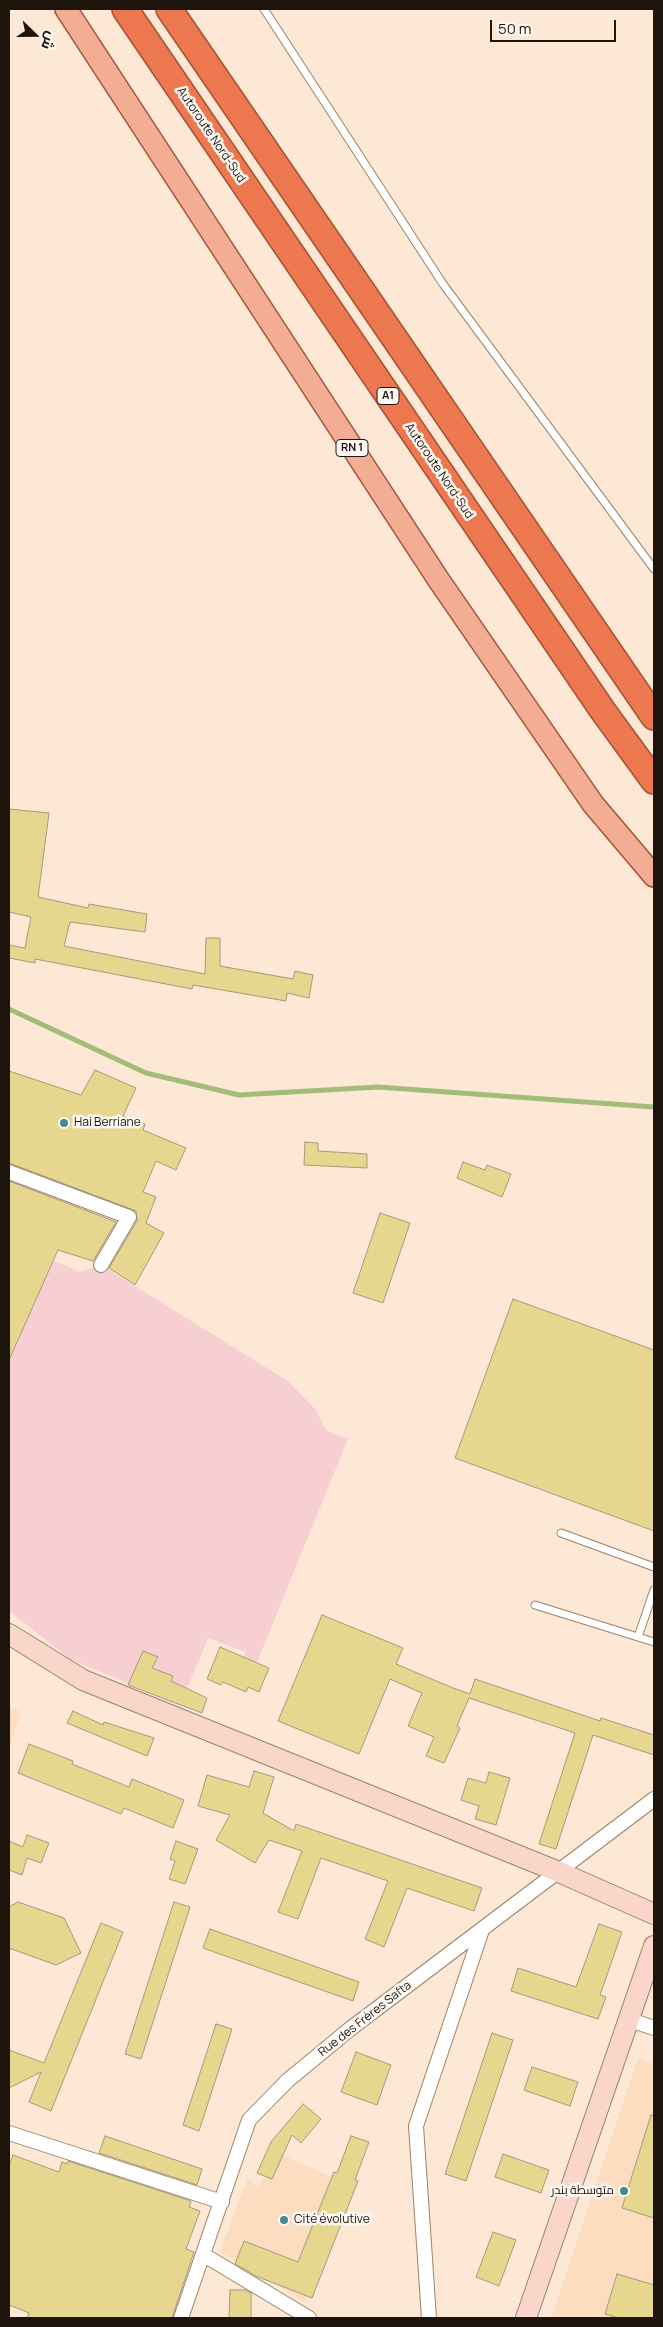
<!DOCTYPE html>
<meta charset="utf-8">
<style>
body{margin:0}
#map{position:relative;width:663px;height:2327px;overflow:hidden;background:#fce8d4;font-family:Manrope,Cairo,sans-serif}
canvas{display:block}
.frame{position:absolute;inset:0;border:10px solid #1d140b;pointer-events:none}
.north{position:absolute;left:10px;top:10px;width:50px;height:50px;-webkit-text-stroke:4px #fdf8f3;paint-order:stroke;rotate:112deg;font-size:14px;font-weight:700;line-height:20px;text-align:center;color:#1d140b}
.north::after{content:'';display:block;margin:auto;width:18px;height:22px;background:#1d140b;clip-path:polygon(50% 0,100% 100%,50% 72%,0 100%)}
.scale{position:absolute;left:490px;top:20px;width:126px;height:22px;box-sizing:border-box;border:2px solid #1d140b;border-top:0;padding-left:6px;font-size:15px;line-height:18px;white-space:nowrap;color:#1d140b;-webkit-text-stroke:4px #fdf8f3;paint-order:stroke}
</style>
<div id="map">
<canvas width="663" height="2327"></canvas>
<div class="frame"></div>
<div class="north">ش</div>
<div class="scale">50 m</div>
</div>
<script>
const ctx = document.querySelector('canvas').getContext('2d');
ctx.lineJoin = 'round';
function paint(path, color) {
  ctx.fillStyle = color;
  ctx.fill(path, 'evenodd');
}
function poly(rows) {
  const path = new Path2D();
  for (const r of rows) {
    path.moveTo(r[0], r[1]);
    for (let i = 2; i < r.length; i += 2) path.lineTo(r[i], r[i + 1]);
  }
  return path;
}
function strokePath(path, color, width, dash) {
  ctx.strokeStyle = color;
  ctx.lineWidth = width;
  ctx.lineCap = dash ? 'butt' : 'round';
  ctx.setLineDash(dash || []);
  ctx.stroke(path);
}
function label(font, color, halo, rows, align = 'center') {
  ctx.font = font + ' Manrope,Cairo,sans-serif';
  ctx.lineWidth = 5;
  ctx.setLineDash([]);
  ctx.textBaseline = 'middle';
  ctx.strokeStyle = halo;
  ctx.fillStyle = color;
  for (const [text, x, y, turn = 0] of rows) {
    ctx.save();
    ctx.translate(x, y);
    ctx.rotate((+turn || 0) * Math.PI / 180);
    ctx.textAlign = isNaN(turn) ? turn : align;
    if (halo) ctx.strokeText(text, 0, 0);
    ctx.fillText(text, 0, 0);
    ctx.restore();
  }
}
paint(poly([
 [9,1707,21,1712,9,1748],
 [638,2058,654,2064,654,2318,551,2318],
 [280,2154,349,2185,305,2302,220,2251,248,2178,257,2188]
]), '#fcddbf');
paint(poly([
 [18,1245,80,1272,101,1265,288,1381,316,1410,326,1430,348,1439,247,1687,235,1679,246,1652,208,1638,180,1705,70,1659,9,1611,9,1270]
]), '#f7cfd3');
strokePath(poly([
 [9,1009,146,1073,239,1095,378,1087,654,1107]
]), '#a4bc7a', 5);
const building = poly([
 [9,809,49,813,38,897,88,908,89,904,147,914,145,932,70,922,64,946,205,974,206,938,220,938,220,966,293,979,295,971,313,975,309,998,287,993,286,1001,193,985,192,989,35,959,35,963,9,958,9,945,25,948,31,917,9,912,9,809],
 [95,1070,136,1088,123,1116,145,1124,143,1130,186,1148,176,1170,156,1161,143,1192,156,1197,146,1223,164,1233,135,1285,109,1268,137,1221,136,1211,9,1163,9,1071,81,1095,95,1070],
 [305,1142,318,1143,318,1151,367,1154,367,1168,304,1165,305,1142],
 [463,1162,485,1170,487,1165,511,1174,502,1197,457,1178,463,1162],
 [9,1181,116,1222,93,1261,58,1250,9,1360,9,1181],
 [380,1213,410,1223,383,1303,353,1293,380,1213],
 [513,1299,654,1350,654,1531,455,1458,513,1299],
 [322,1615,403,1648,396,1664,453,1688,470,1694,475,1679,600,1721,601,1718,654,1735,654,1755,593,1735,556,1849,539,1844,575,1733,469,1698,457,1726,460,1728,444,1763,426,1756,434,1737,408,1726,422,1693,390,1679,359,1754,278,1721,322,1615],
 [220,1647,269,1668,259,1692,248,1687,246,1692,223,1682,221,1685,207,1679,220,1647],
 [143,1651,158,1657,152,1668,173,1676,171,1681,207,1698,202,1713,128,1685,143,1651],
 [73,1711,103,1725,104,1722,154,1738,147,1756,67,1723,73,1711],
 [29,1744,73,1761,72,1764,129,1787,132,1779,184,1800,173,1828,124,1808,121,1814,18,1773,29,1744],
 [254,1771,274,1777,263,1813,294,1831,296,1824,482,1888,474,1911,407,1888,384,1947,365,1939,388,1881,321,1858,298,1919,278,1912,302,1851,269,1840,255,1863,216,1840,230,1815,198,1806,207,1775,249,1787,254,1771],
 [489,1772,510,1778,496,1825,475,1819,479,1806,461,1800,468,1778,486,1783,489,1772],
 [27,1835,49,1843,41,1863,27,1858,22,1875,9,1870,9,1841,23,1847,27,1835],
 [176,1841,198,1849,185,1884,169,1879,175,1861,170,1859,176,1841],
 [18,1902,64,1918,81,1953,56,1965,9,1948,9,1907,18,1902],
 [174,1902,190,1907,141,2059,125,2054,174,1902],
 [101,1923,123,1932,51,2111,29,2102,41,2072,9,2088,9,2050,44,2063,101,1923],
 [599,1924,622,1932,600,1995,606,1997,598,2019,511,1991,518,1968,576,1987,599,1924],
 [210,1929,359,1982,353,2001,203,1948,210,1929],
 [216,2024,232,2029,199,2131,183,2125,216,2024],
 [492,2033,513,2040,466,2181,445,2174,492,2033],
 [356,2052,391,2065,377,2105,341,2092,356,2052],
 [532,2067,578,2082,570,2106,524,2090,532,2067],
 [303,2104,321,2119,301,2143,292,2135,272,2179,257,2173,271,2142,303,2104],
 [651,2115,654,2116,654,2218,622,2208,651,2115],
 [105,2136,202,2169,197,2185,99,2153,105,2136],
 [351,2136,369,2142,355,2180,358,2181,312,2298,256,2276,235,2264,244,2241,298,2262,334,2172,337,2173,351,2136],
 [503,2154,549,2170,541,2193,495,2177,503,2154],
 [13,2155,59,2172,62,2162,67,2164,68,2161,191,2201,189,2207,200,2211,186,2249,194,2252,172,2318,27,2318,29,2313,9,2305,9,2166,13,2155],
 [493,2232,516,2240,499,2286,476,2277,493,2232],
 [617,2274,654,2285,654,2318,619,2318,605,2314,617,2274],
 [230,2290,245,2290,251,2293,251,2318,229,2318,230,2290]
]);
paint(building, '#e7d68d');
strokePath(building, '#a29b7d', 1);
const service = poly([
 [264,9,443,284,654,569],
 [561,1533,654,1567],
 [535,1605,654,1642],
 [638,1637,654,1590]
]);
const minor = poly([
 [9,1172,129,1217,101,1265],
 [630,2020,654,2028],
 [9,2133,222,2202],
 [204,2255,309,2318],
 [181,2318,249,2120,287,2081,350,2029,654,1799],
 [429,2318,416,2126,482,1930]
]);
const secondary = poly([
 [9,1634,83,1680,559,1872,654,1914],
 [526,2318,654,1946]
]);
const primary = poly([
 [66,9,438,579,593,804,654,876]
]);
const motorway = poly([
 [125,9,603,711,654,781],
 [169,9,654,717]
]);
strokePath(service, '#99836c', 9);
strokePath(minor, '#99836c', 16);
strokePath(secondary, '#99836c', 22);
strokePath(primary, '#a45437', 24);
strokePath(motorway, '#a45437', 28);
strokePath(service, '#fff', 7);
strokePath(minor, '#fff', 14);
strokePath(secondary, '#fad6ca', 20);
strokePath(primary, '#f4ad95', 21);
strokePath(motorway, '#ed774f', 25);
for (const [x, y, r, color] of [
 [64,1123,5,"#448995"],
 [624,2191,5,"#448995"],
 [284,2220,5,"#448995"]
]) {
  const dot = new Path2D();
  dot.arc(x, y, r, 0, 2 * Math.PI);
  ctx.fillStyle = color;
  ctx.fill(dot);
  strokePath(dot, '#fdf8f3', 2);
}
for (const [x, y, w] of [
 [388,396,22],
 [352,448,32]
]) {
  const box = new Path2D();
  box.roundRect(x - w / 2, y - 8.5, w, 17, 4);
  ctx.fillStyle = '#fdf8f3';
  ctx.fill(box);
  strokePath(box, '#1d140b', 1);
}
label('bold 11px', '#1d140b', null, [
 ["A1",388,396],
 ["RN 1",352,448]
]);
label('12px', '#1d140b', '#fdf8f3', [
 ["Autoroute Nord-Sud",211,135,56],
 ["Autoroute Nord-Sud",439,471,56],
 ["Rue des Frères Safta",365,2019,-38]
]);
label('12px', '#1d140b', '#fdf8f3', [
 ["Hai Berriane",74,1123],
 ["متوسطة بندر",614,2191,"right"],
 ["Cité évolutive",294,2220]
], 'left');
</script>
